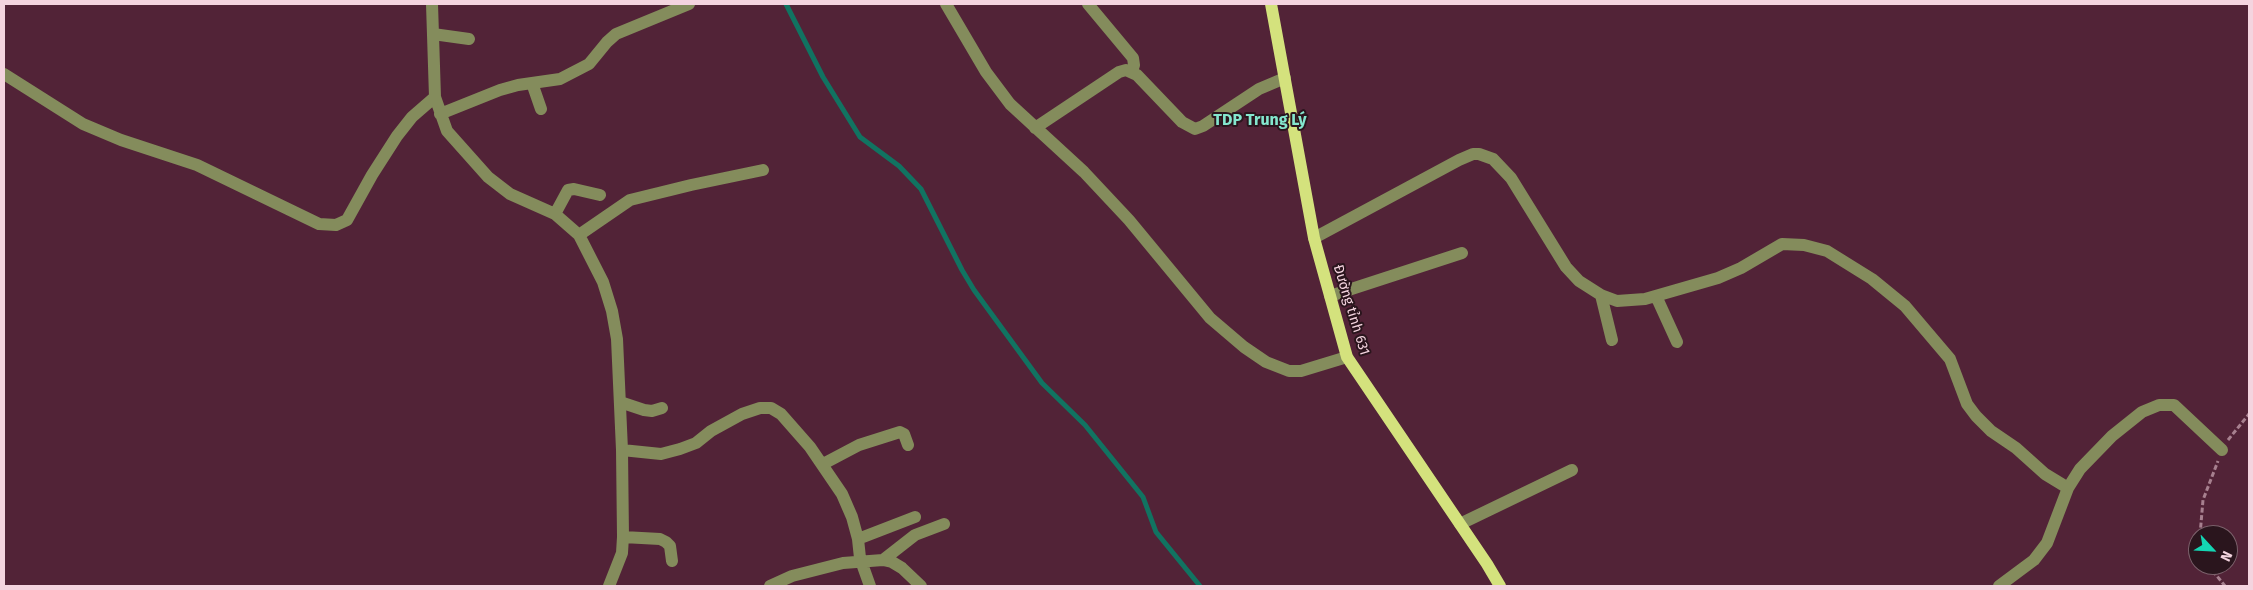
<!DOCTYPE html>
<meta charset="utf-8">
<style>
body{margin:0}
#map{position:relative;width:2253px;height:590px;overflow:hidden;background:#522337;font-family:"Fira Sans",sans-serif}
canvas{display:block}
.frame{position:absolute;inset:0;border:5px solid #f4d4df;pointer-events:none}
.north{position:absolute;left:2188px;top:525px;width:50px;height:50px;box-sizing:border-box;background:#2a151d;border:1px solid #7b616b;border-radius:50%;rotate:115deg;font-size:14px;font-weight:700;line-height:20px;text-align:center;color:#f4d4df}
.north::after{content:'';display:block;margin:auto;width:18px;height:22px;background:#14d5b3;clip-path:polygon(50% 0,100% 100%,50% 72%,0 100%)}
</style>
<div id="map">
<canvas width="2253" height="590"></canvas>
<div class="frame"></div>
<div class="north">N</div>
</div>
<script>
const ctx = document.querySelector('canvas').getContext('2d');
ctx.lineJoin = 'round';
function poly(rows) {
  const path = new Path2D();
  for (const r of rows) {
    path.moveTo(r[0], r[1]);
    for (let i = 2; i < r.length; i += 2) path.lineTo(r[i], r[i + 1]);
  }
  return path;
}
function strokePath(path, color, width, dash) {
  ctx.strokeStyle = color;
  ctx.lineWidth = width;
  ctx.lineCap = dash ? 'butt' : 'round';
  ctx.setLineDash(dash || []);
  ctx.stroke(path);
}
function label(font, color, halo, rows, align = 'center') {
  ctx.font = font + ' "Fira Sans",sans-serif';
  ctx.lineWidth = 4;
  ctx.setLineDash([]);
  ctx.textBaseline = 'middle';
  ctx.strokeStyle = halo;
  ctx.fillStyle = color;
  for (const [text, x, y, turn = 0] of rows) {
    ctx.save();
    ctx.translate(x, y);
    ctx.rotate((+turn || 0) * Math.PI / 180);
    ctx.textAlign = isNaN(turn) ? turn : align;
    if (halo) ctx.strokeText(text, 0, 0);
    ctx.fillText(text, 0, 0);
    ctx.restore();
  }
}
strokePath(poly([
 [786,4,823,77,860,137,899,166,921,189,962,270,974,290,1042,383,1085,425,1143,497,1156,532,1200,586]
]), '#117361', 5);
strokePath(poly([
 [2228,440,2249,414],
 [2200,535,2203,500,2218,461],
 [2208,565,2225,586]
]), '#a7808f', 3, [5, 2.5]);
strokePath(poly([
 [432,4,435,97,447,131,488,177,510,194,555,214,579,235,603,282,612,311,617,339,622,450,623,537,622,553,609,586],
 [946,4,986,72,1010,104,1084,172,1129,220,1210,318,1244,347,1266,362,1289,371,1301,371,1347,357],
 [1088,4,1133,58,1134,65,1132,71],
 [433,34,469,39],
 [4,74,83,124,121,140,197,165,319,224,336,225,347,220,372,175,397,136,412,117,435,97],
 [532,83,541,109],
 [440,114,500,90,518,85,560,79,589,64,607,42,616,34,689,4],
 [1035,128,1119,72,1126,70,1137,75,1182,122,1195,129,1203,126,1259,89,1285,78],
 [555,214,568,190,574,189,600,195],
 [579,235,630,200,691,185,763,170],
 [1314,238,1459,160,1473,154,1479,154,1493,159,1511,178,1566,267,1579,281,1601,295,1617,301,1645,299,1718,278,1741,268,1782,244,1804,245,1827,251,1872,279,1905,306,1950,359,1967,404,1976,416,1991,431,2016,448,2045,474,2068,488],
 [1601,295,1612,340],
 [1330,296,1462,253],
 [1656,296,1677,342],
 [620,402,644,410,652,411,662,408],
 [622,450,661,454,680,449,696,443,711,431,742,414,760,408,771,408,781,414,810,447,842,494,852,517,858,539,860,558,870,586],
 [823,464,859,445,900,432,904,434,908,445],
 [1460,524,1572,470],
 [623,537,660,539,666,542,670,546,672,561],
 [858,539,915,517],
 [883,560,915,535,944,524],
 [770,586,792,576,843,563,883,560,892,562,902,568,921,586],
 [1999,586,2034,560,2047,543,2068,488,2080,469,2112,436,2142,412,2159,405,2174,405,2222,450]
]), '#848c5c', 12);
strokePath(poly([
 [1271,4,1314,238,1347,357,1487,564,1500,586]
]), '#d4e27d', 12);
label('14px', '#f4d4df', '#2a151d', [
 ["Đường tỉnh 631",1351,310,73]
]);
label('bold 16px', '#84e6ce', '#2a151d', [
 ["TDP Trung Lý",1260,121]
]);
</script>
